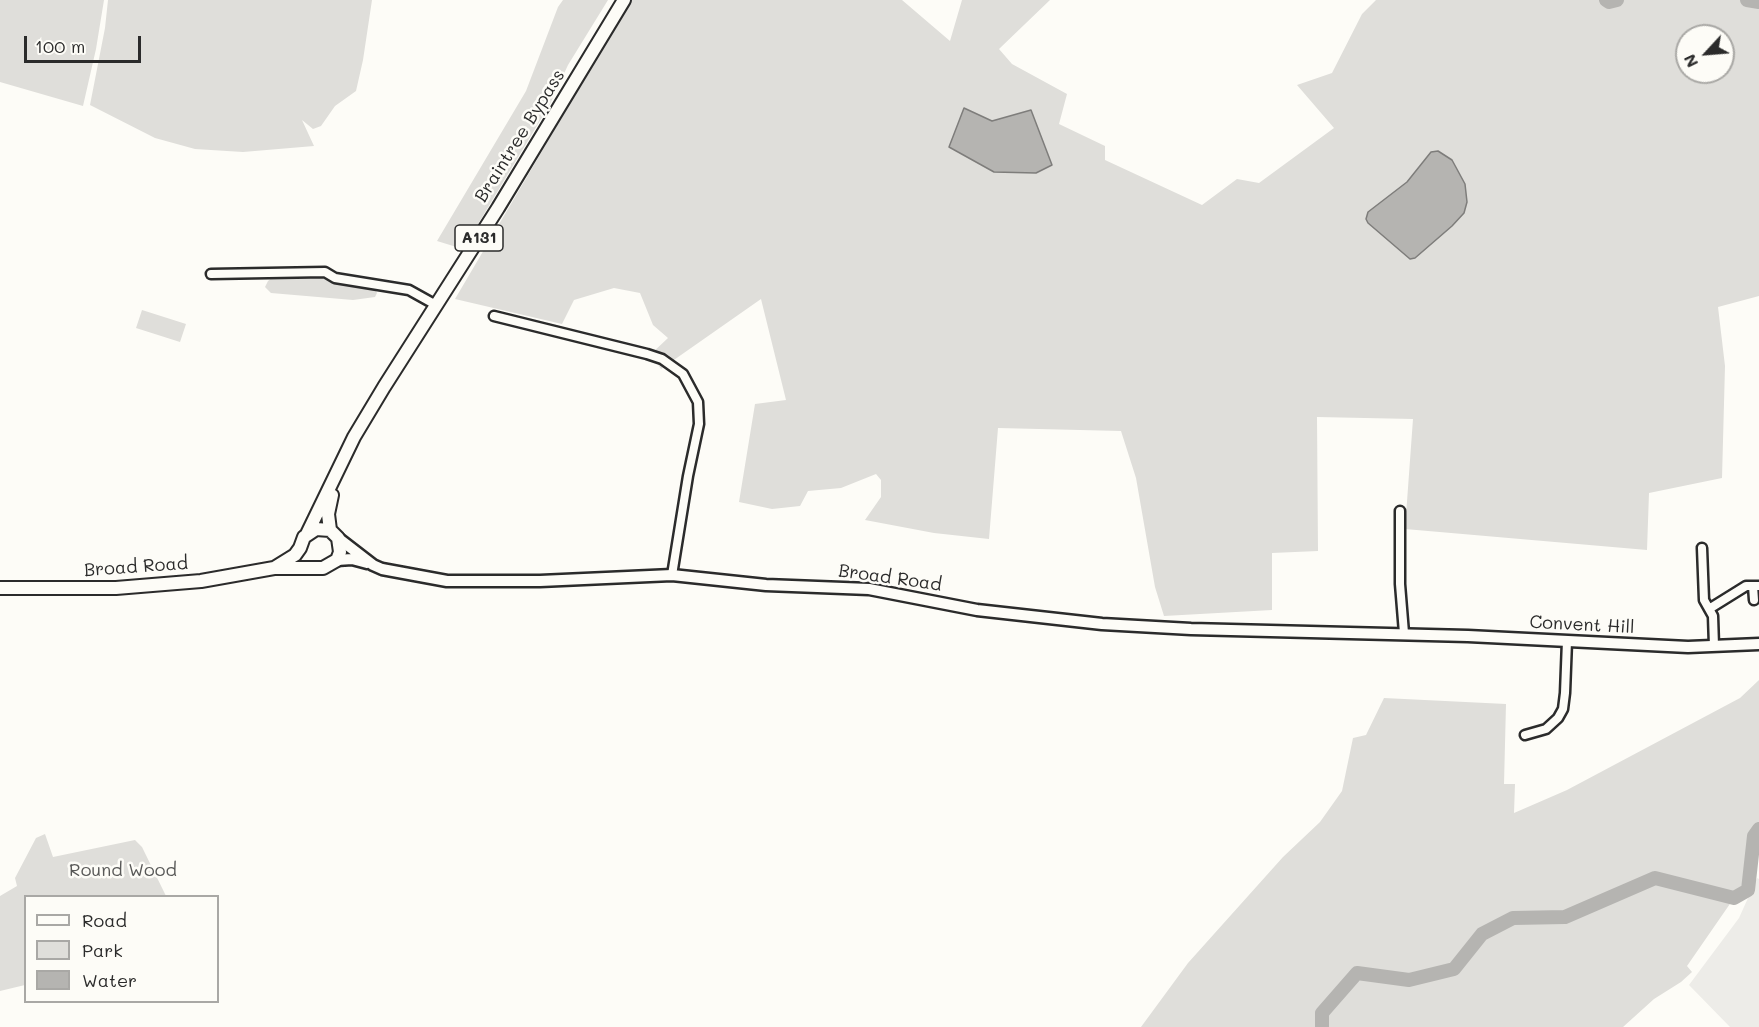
<!DOCTYPE html>
<style>
body{margin:0}
#map{position:relative;width:1759px;height:1027px;overflow:hidden;background:#fdfcf7;font-family:Mali,sans-serif}
canvas{display:block}
.legend{position:absolute;left:24px;top:895px;width:195px;height:108px;box-sizing:border-box;background:#fdfcf7;border:2px solid #a9a8a5;margin:0;padding:8px 10px;list-style:none;font-size:18px;color:#2b2b2b}
.legend li{display:flex;align-items:center;gap:12px;height:30px}
.legend b{width:30px;border:2px solid #a9a8a5}
.north{position:absolute;left:1675px;top:24px;width:60px;height:60px;box-sizing:border-box;background:#fdfcf7;border:2px solid #a9a8a5;border-radius:50%;rotate:244deg;font-size:16px;font-weight:700;line-height:24px;text-align:center;color:#2b2b2b}
.north::after{content:'';display:block;margin:auto;width:21px;height:27px;background:#2b2b2b;clip-path:polygon(50% 0,100% 100%,50% 72%,0 100%)}
.scale{position:absolute;left:24px;top:36px;width:117px;height:27px;box-sizing:border-box;border:3px solid #2b2b2b;border-top:0;padding-left:8px;font-size:18px;line-height:21px;white-space:nowrap;color:#2b2b2b;-webkit-text-stroke:4px #fdfcf7;paint-order:stroke}
</style>
<div id="map">
<canvas width="1759" height="1027"></canvas>
<ul class="legend">
<li><b style="height:8px;background:#fdfcf7"></b>Road</li>
<li><b style="height:16px;background:#dfdeda"></b>Park</li>
<li><b style="height:16px;background:#b5b4b1"></b>Water</li>
</ul>
<div class="north">N</div>
<div class="scale">100 m</div>
</div>
<script>
const ctx = document.querySelector('canvas').getContext('2d');
ctx.lineJoin = 'round';
function paint(path, color) {
  ctx.fillStyle = color;
  ctx.fill(path, 'evenodd');
}
function poly(rows) {
  const path = new Path2D();
  for (const r of rows) {
    path.moveTo(r[0], r[1]);
    for (let i = 2; i < r.length; i += 2) path.lineTo(r[i], r[i + 1]);
  }
  return path;
}
function strokePath(path, color, width, dash) {
  ctx.strokeStyle = color;
  ctx.lineWidth = width;
  ctx.lineCap = dash ? 'butt' : 'round';
  ctx.setLineDash(dash || []);
  ctx.stroke(path);
}
function label(font, color, halo, rows, align = 'center') {
  ctx.font = font + ' Mali,sans-serif';
  ctx.lineWidth = 5;
  ctx.setLineDash([]);
  ctx.textBaseline = 'middle';
  ctx.strokeStyle = halo;
  ctx.fillStyle = color;
  for (const [text, x, y, turn = 0] of rows) {
    ctx.save();
    ctx.translate(x, y);
    ctx.rotate((+turn || 0) * Math.PI / 180);
    ctx.textAlign = isNaN(turn) ? turn : align;
    if (halo) ctx.strokeText(text, 0, 0);
    ctx.fillText(text, 0, 0);
    ctx.restore();
  }
}
paint(poly([
 [1757,878,1759,879,1759,1027,1730,1027,1689,985,1739,918]
]), '#edece8');
paint(poly([
 [0,0,104,0,96,49,83,106,0,82],
 [108,0,372,0,363,60,356,91,335,106,321,126,313,129,302,120,314,146,243,152,195,149,155,138,90,105,105,28],
 [563,0,608,0,568,65,550,104,463,249,437,241,526,91,558,7],
 [631,0,902,0,950,41,962,0,1050,0,999,49,1012,64,1067,94,1059,124,1105,146,1105,160,1202,205,1237,179,1259,183,1334,128,1297,85,1332,73,1362,14,1376,0,1759,0,1759,296,1718,307,1725,366,1722,478,1649,493,1647,550,1405,529,1413,419,1317,417,1318,551,1272,553,1272,610,1164,616,1155,587,1136,478,1121,431,998,428,989,539,934,533,865,520,881,497,881,480,876,474,841,488,808,491,800,506,772,509,739,502,755,404,786,400,761,299,661,369,651,354,668,338,653,325,640,293,614,288,574,300,562,324,455,299],
 [1687,36,1723,36,1723,72,1687,72],
 [274,276,326,277,375,288,377,293,375,297,353,300,271,293,265,287,268,281],
 [142,310,186,324,180,342,136,328],
 [1759,680,1759,829,1754,836,1748,890,1734,898,1687,966,1692,972,1681,982,1654,999,1623,1027,1141,1027,1188,963,1283,857,1320,822,1342,791,1353,738,1366,735,1384,698,1506,704,1504,784,1515,784,1514,813,1567,790,1740,698],
 [45,834,53,857,135,840,142,847,166,896,26,896,25,985,0,991,0,896,17,886,15,878,36,838]
]), '#dfdeda');
const water = poly([
 [964,108,992,121,1031,110,1052,165,1036,173,994,172,949,147,964,108],
 [1438,151,1452,160,1465,184,1467,202,1464,213,1452,226,1415,258,1410,259,1368,223,1366,219,1368,212,1407,182,1431,152,1438,151]
]);
paint(water, '#b5b4b1');
strokePath(water, '#7e7d7b', 1.5);
strokePath(poly([
 [1606,0,1609,2,1617,0],
 [1747,0,1759,2],
 [1322,1027,1322,1013,1357,973,1409,980,1454,969,1482,934,1513,918,1565,917,1655,878,1734,898,1748,890,1754,836,1759,829]
]), '#b5b4b1', 14);
const minor = poly([
 [211,274,325,272,335,278,409,290,436,305],
 [494,316,647,354,662,359,683,374,698,402,699,424,688,476,672,575],
 [1400,511,1400,584,1404,633],
 [1702,548,1704,600,1713,616,1714,646],
 [1753,586,1754,600],
 [1709,609,1746,586,1759,586],
 [1525,735,1546,729,1558,718,1563,709,1565,693,1567,641]
]);
const major = poly([
 [338,538,373,565,382,569,447,581,540,581,672,575,766,585,869,589,977,610,1102,624,1191,629,1468,636,1688,647,1759,644],
 [337,560,352,559,367,563]
]);
const highway = poly([
 [330,530,328,514,332,495],
 [307,534,354,437,384,387,498,208,624,0],
 [0,588,116,588,201,581,274,568,323,568,337,560,340,552,338,538,330,530,316,529,304,537,300,548,295,555,274,568]
]);
strokePath(minor, '#2b2b2b', 13);
strokePath(major, '#2b2b2b', 15);
strokePath(highway, '#2b2b2b', 16);
strokePath(minor, '#fdfcf7', 8);
strokePath(major, '#fdfcf7', 10);
strokePath(highway, '#fdfcf7', 12);
for (const [x, y, w] of [
 [479,238,48]
]) {
  const box = new Path2D();
  box.roundRect(x - w / 2, y - 13, w, 26, 4.5);
  ctx.fillStyle = '#fdfcf7';
  ctx.fill(box);
  strokePath(box, '#2b2b2b', 1.5);
}
label('bold 16px', '#2b2b2b', null, [
 ["A131",479,238]
]);
label('18px', '#2b2b2b', '#fdfcf7', [
 ["Braintree Bypass",520,136,-58],
 ["Broad Road",136,567,-4],
 ["Broad Road",890,578,8],
 ["Convent Hill",1582,625,3]
]);
label('18px', '#585857', '#fdfcf7', [
 ["Round Wood",123,870]
]);
</script>
